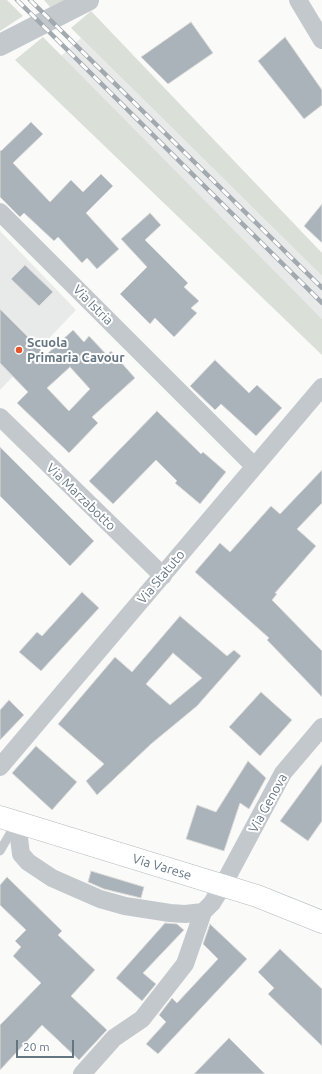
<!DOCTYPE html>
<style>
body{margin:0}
#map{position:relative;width:322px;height:1074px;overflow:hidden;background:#fafaf8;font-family:Ubuntu,sans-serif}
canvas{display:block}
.scale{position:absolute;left:16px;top:1040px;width:58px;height:18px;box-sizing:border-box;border:2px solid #657683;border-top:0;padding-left:5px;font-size:12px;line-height:14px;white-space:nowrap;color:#657683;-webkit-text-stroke:3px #fff;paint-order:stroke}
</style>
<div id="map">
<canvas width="322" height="1074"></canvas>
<div class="scale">20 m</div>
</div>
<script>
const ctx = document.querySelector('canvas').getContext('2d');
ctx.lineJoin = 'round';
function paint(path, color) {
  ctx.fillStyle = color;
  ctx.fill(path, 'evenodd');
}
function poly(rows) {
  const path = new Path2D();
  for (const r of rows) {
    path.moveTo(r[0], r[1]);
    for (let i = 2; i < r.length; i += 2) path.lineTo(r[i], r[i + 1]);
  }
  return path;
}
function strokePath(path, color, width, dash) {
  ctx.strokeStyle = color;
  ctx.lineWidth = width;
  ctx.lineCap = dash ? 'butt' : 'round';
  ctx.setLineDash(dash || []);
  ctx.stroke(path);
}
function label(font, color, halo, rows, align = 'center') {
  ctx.font = font + ' Ubuntu,sans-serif';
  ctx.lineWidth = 4;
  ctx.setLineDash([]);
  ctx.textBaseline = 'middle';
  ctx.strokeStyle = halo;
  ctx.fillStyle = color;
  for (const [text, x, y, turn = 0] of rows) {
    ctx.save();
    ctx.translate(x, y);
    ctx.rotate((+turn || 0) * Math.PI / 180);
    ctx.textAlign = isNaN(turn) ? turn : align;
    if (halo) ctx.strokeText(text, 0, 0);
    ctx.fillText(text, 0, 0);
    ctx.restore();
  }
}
paint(poly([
 [81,38,322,276,322,319,61,56],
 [0,231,76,310,0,390]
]), '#e8e9e9');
paint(poly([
 [0,0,7,0,23,16,0,31],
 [44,0,64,0,50,7],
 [91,11,322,253,322,276,71,28],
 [43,37,322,319,322,355,15,60]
]), '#dadfd7');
const building = poly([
 [191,22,213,53,168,84,141,57,191,22],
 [285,37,322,90,322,105,304,119,258,61,285,37],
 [31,122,43,134,13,163,50,202,71,180,83,192,101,174,113,186,86,213,119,249,97,269,87,258,82,263,58,237,54,241,24,213,20,217,0,197,0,150,1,151,31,122],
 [322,204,322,243,304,226,322,204],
 [150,213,161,225,145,240,188,283,184,287,199,301,191,308,197,313,174,337,155,318,150,324,120,294,147,267,121,239,150,213],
 [25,265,53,292,39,306,11,279,25,265],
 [0,309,46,355,73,330,84,342,89,336,107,355,111,351,135,378,92,417,98,423,69,453,17,403,28,392,0,363,0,309],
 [70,367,90,389,69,411,47,388,70,367],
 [215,360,249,393,257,385,282,408,256,436,221,404,215,410,190,386,215,360],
 [157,411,201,454,203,452,226,472,200,504,175,483,177,481,156,460,113,504,89,481,157,411],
 [0,447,94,541,70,566,0,496,0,447],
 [322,470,322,503,297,529,316,546,275,593,277,594,272,600,322,651,322,697,267,640,269,638,195,572,220,543,230,552,271,506,280,514,322,470],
 [82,592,99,608,41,671,19,652,37,632,42,636,82,592],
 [180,616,227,656,234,650,241,656,197,706,151,744,97,795,86,781,104,764,58,724,115,657,132,672,180,616],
 [173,653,202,678,170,705,146,684,173,653],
 [261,692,292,720,260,756,229,727,261,692],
 [9,700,24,715,0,740,0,710,9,700],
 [36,746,77,782,52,810,12,773,36,746],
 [248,761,266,778,249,809,240,803,224,851,186,839,197,805,216,812,248,761],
 [322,764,322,821,308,841,280,821,322,764],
 [91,871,144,887,141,898,104,889,88,882,91,871],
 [7,877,62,931,58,935,95,970,71,996,107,1030,79,1060,42,1025,0,1070,0,1025,41,983,13,956,21,947,15,941,26,930,0,905,0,885,7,877],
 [165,923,177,924,184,930,143,973,156,984,142,1001,116,978,165,923],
 [210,924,247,959,158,1054,146,1044,166,1022,159,1015,172,998,177,1003,218,959,203,944,210,924],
 [280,949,322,989,322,1046,268,994,274,988,258,972,280,949],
 [229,1038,265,1074,194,1074,229,1038]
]);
paint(building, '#aab3b9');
strokePath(building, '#dcdcda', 1);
const secondary = poly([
 [0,817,257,896,322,922]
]);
strokePath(secondary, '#b3babf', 23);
strokePath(poly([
 [0,851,15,825]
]), '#c3c8cc', 9);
strokePath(poly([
 [298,0,322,40],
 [0,212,254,466],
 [0,417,163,576],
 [0,767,322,387],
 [17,822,21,854,28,862,52,878,100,899,125,906,170,913,185,914,203,912,212,903,223,885,283,773,322,727],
 [82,1074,114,1038,142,1019,185,964,203,912]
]), '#c3c8cc', 18);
strokePath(poly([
 [0,45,88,0]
]), '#c3c8cc', 22);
strokePath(secondary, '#fff', 22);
const rail = poly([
 [17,0,322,303],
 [30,0,322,288]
]);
strokePath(rail, '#a2aab0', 4.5);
strokePath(rail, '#fff', 3, [9]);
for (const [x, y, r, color] of [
 [19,350,4,"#e4572e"]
]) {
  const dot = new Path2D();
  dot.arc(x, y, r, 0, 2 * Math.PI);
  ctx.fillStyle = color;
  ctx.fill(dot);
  strokePath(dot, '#fff', 1.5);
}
label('13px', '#657683', '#fff', [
 ["Via Istria",93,305,45],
 ["Via Marzabotto",81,497,44],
 ["Via Statuto",161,577,-50],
 ["Via Genova",268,803,-61],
 ["Via Varese",162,867,17]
]);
label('bold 13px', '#657683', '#fff', [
 ["Scuola",27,343],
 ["Primaria Cavour",27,358]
], 'left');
</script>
